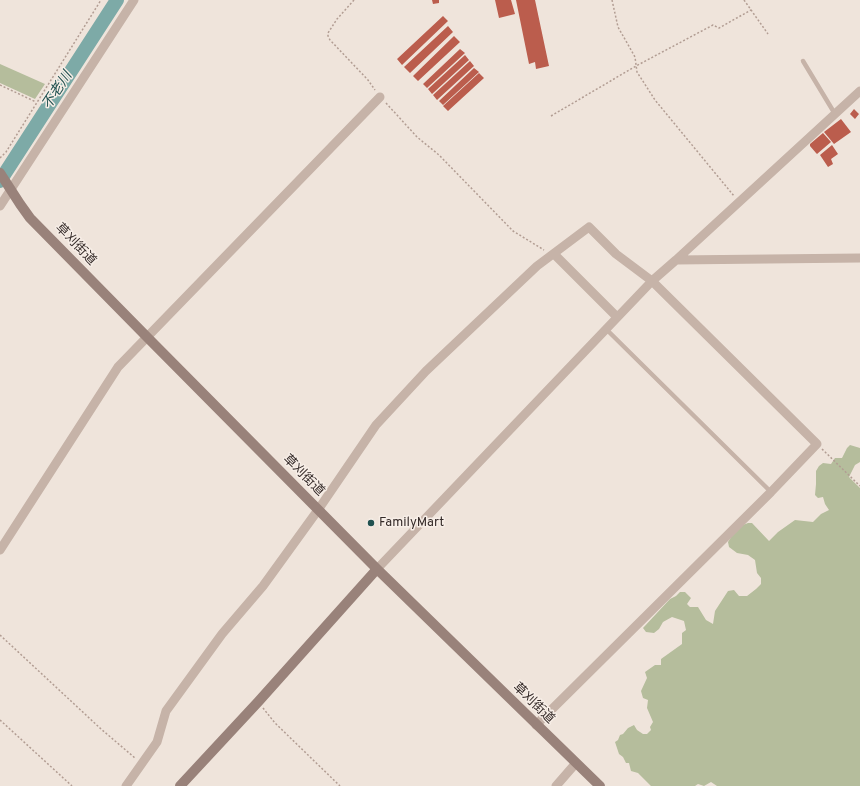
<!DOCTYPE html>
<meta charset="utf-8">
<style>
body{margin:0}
canvas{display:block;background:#efe4db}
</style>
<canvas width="860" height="786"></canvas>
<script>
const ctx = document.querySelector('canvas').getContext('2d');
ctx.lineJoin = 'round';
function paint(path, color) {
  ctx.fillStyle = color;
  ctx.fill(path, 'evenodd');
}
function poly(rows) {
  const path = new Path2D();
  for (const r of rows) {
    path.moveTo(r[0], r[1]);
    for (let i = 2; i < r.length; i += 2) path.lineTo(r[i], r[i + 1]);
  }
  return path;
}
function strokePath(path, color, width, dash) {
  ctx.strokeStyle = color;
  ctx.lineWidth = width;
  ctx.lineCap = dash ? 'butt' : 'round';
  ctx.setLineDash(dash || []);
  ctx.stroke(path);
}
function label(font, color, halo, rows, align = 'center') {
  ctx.font = font + ' Overpass,"Noto Sans JP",sans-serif';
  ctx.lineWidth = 3;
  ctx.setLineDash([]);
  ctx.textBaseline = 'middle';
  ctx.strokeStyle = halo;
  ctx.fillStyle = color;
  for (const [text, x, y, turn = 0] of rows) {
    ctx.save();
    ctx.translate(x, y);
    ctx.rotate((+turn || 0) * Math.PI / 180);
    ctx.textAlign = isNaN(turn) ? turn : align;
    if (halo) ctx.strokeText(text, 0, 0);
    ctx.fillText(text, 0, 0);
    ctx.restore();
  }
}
paint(poly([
 [0,64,45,84,35,99,0,83],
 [850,445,860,448,860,462,855,465,849,477,860,488,860,786,717,786,711,782,704,786,698,784,695,786,651,786,638,773,631,771,629,763,626,763,623,757,619,754,615,742,618,740,620,735,623,734,628,728,634,725,637,730,643,734,647,734,651,730,650,727,653,722,647,708,648,700,643,698,641,691,647,678,645,672,655,665,661,665,661,659,682,644,682,633,686,630,684,621,672,617,663,622,659,629,654,633,646,632,643,628,670,599,676,596,680,592,685,592,691,598,687,604,690,607,698,607,706,620,713,624,715,611,728,591,734,590,739,596,747,596,756,589,761,584,761,578,757,573,755,560,748,555,737,553,729,547,728,542,733,534,743,525,748,523,752,523,769,541,778,532,795,520,813,522,821,514,829,510,825,504,823,497,818,498,815,495,816,484,816,471,819,466,823,463,831,464,835,458,842,458,847,448]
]), '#b5bd9c');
strokePath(poly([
 [0,181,117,0]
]), '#7daaa7', 14);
paint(poly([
 [432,0,439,0,439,3,433,4],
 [495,0,511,0,515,14,499,18],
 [516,0,535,0,549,66,536,69,535,62,529,64],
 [443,16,448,21,402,65,397,59],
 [448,26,453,32,410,73,404,67],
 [454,36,460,42,418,81,413,76],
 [460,49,465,53,427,88,423,84],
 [465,55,469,60,432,94,428,89],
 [470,61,474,66,437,100,433,95],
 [474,68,479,72,443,105,439,101],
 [479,73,484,78,448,111,443,106],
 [854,109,859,114,855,119,850,114],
 [841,119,851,132,834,144,824,132],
 [823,133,831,142,817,154,816,153,810,146,810,144],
 [832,145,838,154,831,159,833,164,828,167,820,155]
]), '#bb5d4d');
strokePath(poly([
 [354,0,337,19,328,33,328,36,330,40,368,80,375,90],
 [612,0,618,27,635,57,637,72,655,100,734,196],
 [744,0,768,34],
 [0,85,36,102],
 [386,103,417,137,439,155,513,231,544,250],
 [551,116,636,66,713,25,719,28,751,10],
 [0,158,6,152,101,0],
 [822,449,860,486],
 [0,635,101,729,135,758],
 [263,708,275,723,340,786],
 [0,720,72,786]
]), '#b29d93', 1.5, [2, 2]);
strokePath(poly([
 [803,61,835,114],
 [606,329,771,492]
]), '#c6b3a8', 4.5);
strokePath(poly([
 [0,206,134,0],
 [554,254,617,317],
 [676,260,860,91],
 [0,550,118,367,380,97],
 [377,569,652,281,676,260,860,258],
 [126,786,157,742,166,711,222,634,263,586,318,510,376,425,426,371,537,266,589,227,616,254,652,281,817,444,771,492,536,725],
 [556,786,576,763]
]), '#c6b3a8', 9);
strokePath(poly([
 [0,173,20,204,30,218,147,337,377,569,600,786],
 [180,786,258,702,377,569]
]), '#99827a', 10);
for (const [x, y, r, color] of [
 [371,523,4,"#215150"]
]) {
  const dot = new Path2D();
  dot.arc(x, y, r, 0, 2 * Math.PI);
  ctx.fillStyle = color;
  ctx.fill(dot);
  strokePath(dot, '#f7eee7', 1.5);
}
label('13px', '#342a28', '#f7eee7', [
 ["草刈街道",75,245,46],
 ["草刈街道",303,476,45],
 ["草刈街道",533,704,44]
]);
label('13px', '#342a28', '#f7eee7', [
 ["FamilyMart",379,523]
], 'left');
label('italic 14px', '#215150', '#f7eee7', [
 ["不老川",58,91,-57]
]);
</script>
